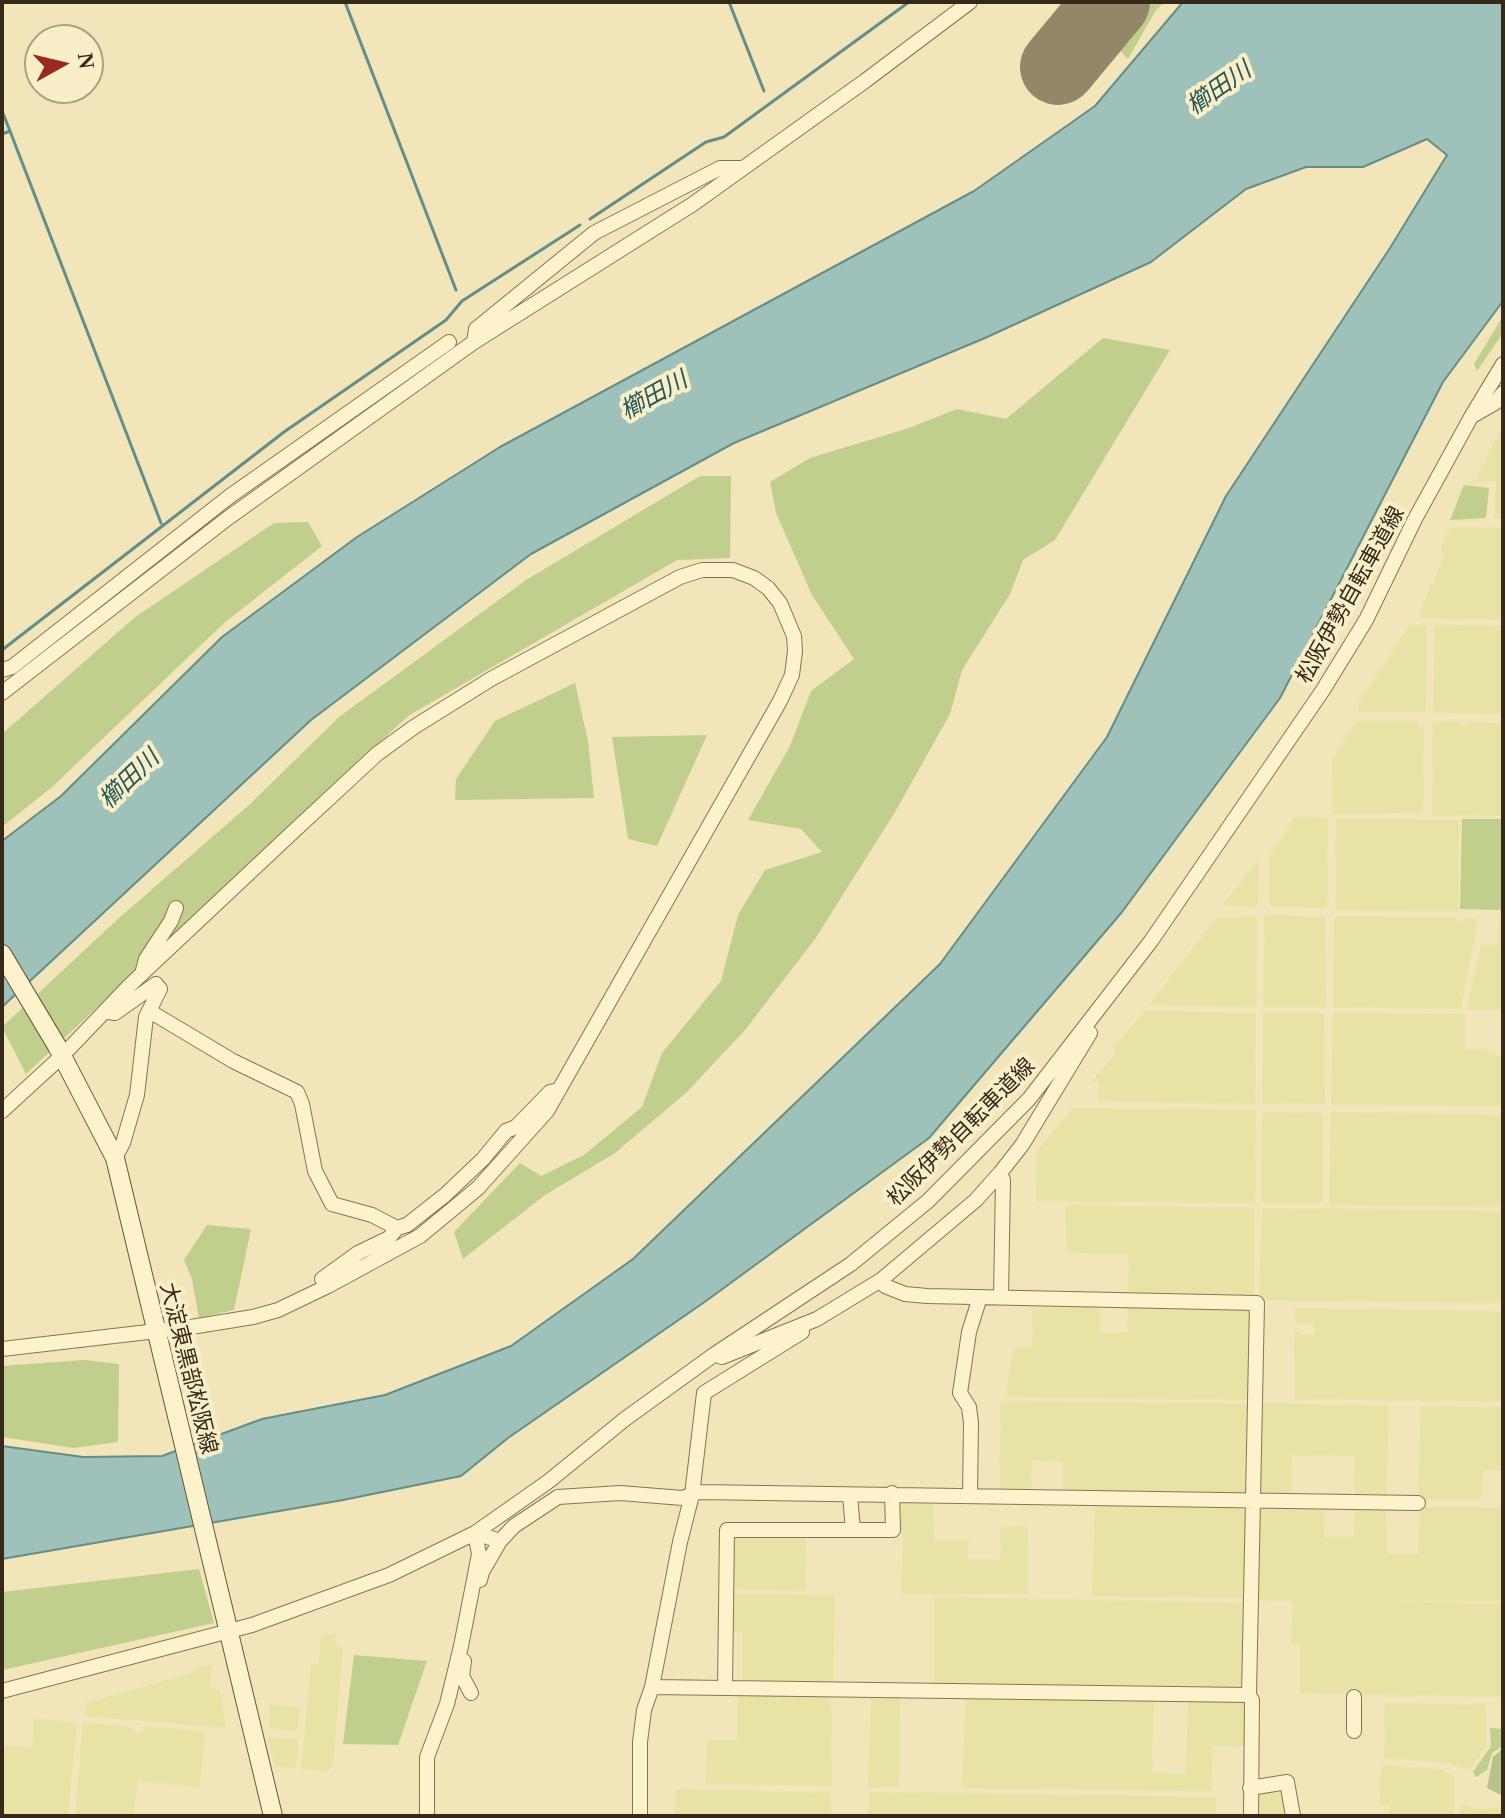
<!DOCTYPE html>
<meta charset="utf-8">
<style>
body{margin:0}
#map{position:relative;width:1505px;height:1818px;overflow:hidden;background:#f1e5b9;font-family:Georgia,serif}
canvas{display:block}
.frame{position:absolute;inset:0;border:4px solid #362919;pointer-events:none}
.north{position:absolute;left:24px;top:24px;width:80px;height:80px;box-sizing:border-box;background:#f8efc9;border:2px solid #aaa083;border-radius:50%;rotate:82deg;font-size:22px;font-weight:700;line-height:32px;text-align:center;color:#362919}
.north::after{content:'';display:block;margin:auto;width:28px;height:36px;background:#9c291e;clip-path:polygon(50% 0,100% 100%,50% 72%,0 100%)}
</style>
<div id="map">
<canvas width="1505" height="1818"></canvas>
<div class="frame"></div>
<div class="north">N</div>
</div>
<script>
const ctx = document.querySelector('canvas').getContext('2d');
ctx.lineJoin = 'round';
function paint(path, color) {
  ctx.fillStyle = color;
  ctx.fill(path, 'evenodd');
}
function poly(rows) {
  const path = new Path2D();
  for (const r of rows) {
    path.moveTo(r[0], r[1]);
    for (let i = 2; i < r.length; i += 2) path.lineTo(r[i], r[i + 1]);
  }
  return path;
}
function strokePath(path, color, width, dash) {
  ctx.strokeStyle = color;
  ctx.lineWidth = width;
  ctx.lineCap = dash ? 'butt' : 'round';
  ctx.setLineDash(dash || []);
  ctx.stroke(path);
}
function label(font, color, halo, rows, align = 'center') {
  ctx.font = font + ' Georgia,"Noto Sans JP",serif';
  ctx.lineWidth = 8;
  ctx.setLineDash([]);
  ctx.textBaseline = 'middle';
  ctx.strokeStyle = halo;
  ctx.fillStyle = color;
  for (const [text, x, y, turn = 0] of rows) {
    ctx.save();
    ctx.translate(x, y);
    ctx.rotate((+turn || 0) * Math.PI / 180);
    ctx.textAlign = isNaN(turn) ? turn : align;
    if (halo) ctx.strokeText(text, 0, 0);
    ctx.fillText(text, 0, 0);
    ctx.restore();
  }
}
paint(poly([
 [1500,432,1503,432,1503,518,1494,518,1496,481,1474,482],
 [1451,527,1503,528,1503,620,1420,618,1421,607,1444,559,1441,547],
 [1409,625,1427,625,1426,712,1358,712,1358,703],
 [1435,625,1503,626,1503,714,1433,713],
 [1356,721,1418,721,1418,726,1424,727,1423,813,1333,814,1332,760],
 [1433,721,1460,722,1461,726,1467,725,1468,722,1503,723,1503,810,1500,816,1432,815],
 [1295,817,1328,818,1327,908,1272,907,1269,904,1269,856],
 [1336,819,1459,820,1458,911,1335,910],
 [1259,860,1258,907,1222,905],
 [1265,915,1325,917,1326,1007,1263,1007],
 [1338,916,1456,917,1456,921,1463,922,1464,918,1478,918,1461,1009,1333,1007,1334,918],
 [1257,917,1257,1007,1149,1005,1216,918],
 [1499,917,1503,917,1503,1010,1467,1010,1481,945,1498,945],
 [1145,1011,1256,1013,1255,1104,1098,1101,1099,1082,1091,1082,1115,1055,1114,1046],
 [1263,1013,1324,1013,1325,1103,1262,1104],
 [1333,1013,1465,1014,1465,1050,1487,1049,1490,1054,1503,1057,1503,1106,1331,1105],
 [1073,1108,1256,1110,1255,1203,1036,1201,1037,1151],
 [1267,1112,1321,1113,1323,1115,1323,1203,1261,1203,1262,1115],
 [1331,1112,1503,1115,1503,1207,1329,1205],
 [1065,1205,1254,1208,1254,1295,1249,1299,1127,1296,1129,1254,1067,1253],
 [1262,1208,1503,1211,1503,1303,1266,1300,1259,1294],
 [1033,1305,1100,1306,1101,1333,1128,1332,1127,1307,1249,1307,1253,1312,1250,1400,1005,1397,1014,1347,1032,1347],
 [1295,1308,1503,1311,1503,1402,1295,1399,1294,1331,1299,1332,1299,1335,1315,1334,1314,1323,1295,1323],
 [1001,1401,1250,1404,1250,1490,1245,1495,1063,1492,1063,1462,1032,1460,1031,1492,999,1492],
 [1260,1403,1389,1406,1386,1498,1354,1498,1355,1456,1292,1455,1291,1496,1261,1496,1258,1492],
 [1421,1406,1503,1407,1503,1470,1483,1470,1482,1499,1418,1499],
 [898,1502,933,1504,934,1541,969,1541,968,1559,1000,1560,1001,1527,1028,1526,1027,1594,901,1594,903,1534,897,1533],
 [1095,1502,1244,1504,1249,1509,1247,1598,1092,1596],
 [1264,1504,1325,1505,1324,1537,1354,1537,1355,1507,1386,1508,1387,1554,1418,1554,1420,1507,1503,1508,1503,1601,1389,1601,1503,1604,1503,1697,1300,1693,1300,1644,1291,1643,1293,1601,1257,1600,1257,1509],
 [733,1536,806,1537,805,1591,733,1589],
 [732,1594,835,1595,833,1685,742,1685,742,1632,731,1631],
 [934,1597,1247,1603,1242,1690,934,1687],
 [336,1633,335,1646,343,1647,333,1765,328,1771,301,1769,311,1664,318,1664,321,1635],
 [211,1666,210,1688,220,1690,226,1728,85,1716,86,1703,192,1673,197,1667],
 [738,1693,831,1694,832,1786,706,1784,707,1740,737,1740],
 [871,1695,900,1696,899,1787,868,1788],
 [966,1696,1154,1698,1152,1773,1186,1774,1188,1701,1247,1702,1246,1747,1213,1746,1211,1791,962,1788],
 [1385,1703,1486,1705,1486,1748,1470,1769,1445,1763,1384,1758],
 [270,1705,300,1708,297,1732,269,1728],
 [34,1718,77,1723,68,1816,2,1816,2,1746,32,1747],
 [83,1722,134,1727,133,1732,143,1733,143,1726,205,1732,200,1787,137,1781,134,1816,75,1816],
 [267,1737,298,1740,296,1768,276,1767],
 [1383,1765,1443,1770,1454,1776,1454,1816,1390,1816,1389,1805,1381,1805,1379,1784],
 [1285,1786,1290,1816,1253,1816,1254,1791],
 [676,1789,831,1793,831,1816,675,1816],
 [869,1792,1216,1797,1216,1816,869,1816],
 [1461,1804,1479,1809,1503,1807,1503,1816,1461,1816]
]), '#e7e3a5');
paint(poly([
 [1124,2,1165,2,1156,10,1128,59,1101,30],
 [1503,316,1503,333,1477,371,1474,364],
 [1103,338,1170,350,1055,540,1023,560,1010,594,962,670,950,714,895,812,815,939,745,1030,687,1092,615,1153,545,1195,463,1259,454,1232,520,1163,541,1176,584,1155,642,1107,662,1053,721,981,738,915,765,870,822,852,801,829,748,820,790,746,811,691,854,659,812,595,776,513,770,482,810,458,909,428,957,409,1006,419],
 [700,476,731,476,730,558,677,560,408,716,26,1074,2,1027,119,918,249,805,339,717,526,580],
 [1464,485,1489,488,1486,518,1450,520],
 [308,522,322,546,224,623,52,787,2,827,2,734,134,618,274,523],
 [575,683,588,741,594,798,455,800,456,779,495,721],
 [707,735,657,846,628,839,612,737],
 [1462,819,1503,819,1503,910,1460,909],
 [207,1225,251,1229,234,1310,199,1318,192,1279,184,1260],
 [84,1360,119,1364,118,1442,74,1448,2,1437,2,1366],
 [199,1569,214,1623,2,1670,2,1592],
 [354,1655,427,1661,398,1745,343,1744],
 [1490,1728,1503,1729,1503,1746,1492,1753,1487,1770,1476,1777,1473,1772,1491,1746]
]), '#c1cf8c');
paint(poly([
 [1501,1750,1503,1750,1503,1796,1487,1788,1493,1757]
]), '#b7c38d');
const water = poly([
 [1183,2,1503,2,1503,301,1443,382,1280,698,1122,912,929,1138,706,1301,508,1438,461,1476,343,1500,2,1559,2,1446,83,1457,162,1456,262,1419,385,1395,511,1346,633,1259,940,964,1107,737,1226,496,1390,248,1447,155,1427,139,1363,167,1306,167,1246,189,1151,262,985,338,734,443,531,554,311,720,2,1007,2,841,61,796,222,637,357,537,500,447,974,191,1095,106,1183,2]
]);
paint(water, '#9ec1ba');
strokePath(water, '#658e88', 2);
strokePath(poly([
 [345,2,456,290],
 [729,2,764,91],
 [2,111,10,131],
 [2,134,10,131,161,523],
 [590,219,706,142,724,137,909,2],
 [2,650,284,432,446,320,462,301,580,225]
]), '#658e88', 3);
strokePath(poly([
 [1058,67,1112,2]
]), '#948769', 76);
const street = poly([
 [474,342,476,329,594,233,720,168,741,168],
 [1472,416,1495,403,1503,393],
 [2,670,12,667,230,496,449,342],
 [2,693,228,518,474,342,693,204,865,81,970,2],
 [142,974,146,959,171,921,176,908],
 [109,1012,115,1013,156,984,160,989,146,1017,137,1095,123,1143,115,1158],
 [151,1012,233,1061,297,1092,302,1104,315,1171,332,1204,372,1215,397,1228,389,1238,358,1253,322,1279],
 [2,1111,62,1056,130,985,294,831,377,754,414,727,491,679,680,577,702,570,733,570,754,578,768,588,780,603,794,636,795,651,792,675,780,701,547,1111,478,1188,420,1236,328,1286,278,1310,253,1317,191,1327,2,1349],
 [1000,1173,1003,1180,1001,1297],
 [397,1228,407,1225,445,1195,483,1159,506,1131,516,1127,550,1092,559,1090],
 [881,1280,976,1200,1000,1173,1022,1145,1090,1033],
 [719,1356,722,1357,817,1319,881,1280,885,1286,905,1294,927,1296,1257,1303,1249,1695,1252,1700,1251,1816],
 [850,1495,853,1530,893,1530,892,1493],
 [970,1496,971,1423,969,1407,960,1393,969,1332,980,1297],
 [475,1533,500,1541,514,1526,558,1497,620,1493,683,1498,698,1492,1418,1503],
 [480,1580,482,1572,500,1541],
 [464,1661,462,1676,471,1693],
 [652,1687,1249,1695],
 [725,1688,727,1530,853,1530],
 [2,1691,252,1625,389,1575,475,1533,549,1481,625,1419,715,1354,851,1264,928,1201,1029,1099,1151,941,1323,690,1366,620,1415,519,1471,417,1503,364],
 [1354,1731,1354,1697],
 [1250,1788,1287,1782,1293,1816],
 [427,1816,427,1757,447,1704,461,1646,479,1554,475,1533],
 [640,1816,640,1742,644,1710,652,1687,680,1542,692,1495,704,1393,802,1332]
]);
const secondary = poly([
 [2,954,57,1046,115,1158,273,1816]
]);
strokePath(street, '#887452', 16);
strokePath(secondary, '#6a5536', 20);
strokePath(street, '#fcf2cc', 14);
strokePath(secondary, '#fcf2cc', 18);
label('22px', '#362919', '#f8efc9', [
 ["松阪伊勢自転車道線",1349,594,-61],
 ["松阪伊勢自転車道線",960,1131,-45],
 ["大淀東黒部松阪線",190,1368,76]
]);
label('italic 24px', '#275657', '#f8efc9', [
 ["櫛田川",1218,87,-35],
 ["櫛田川",653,394,-29],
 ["櫛田川",128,778,-44]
]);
</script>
